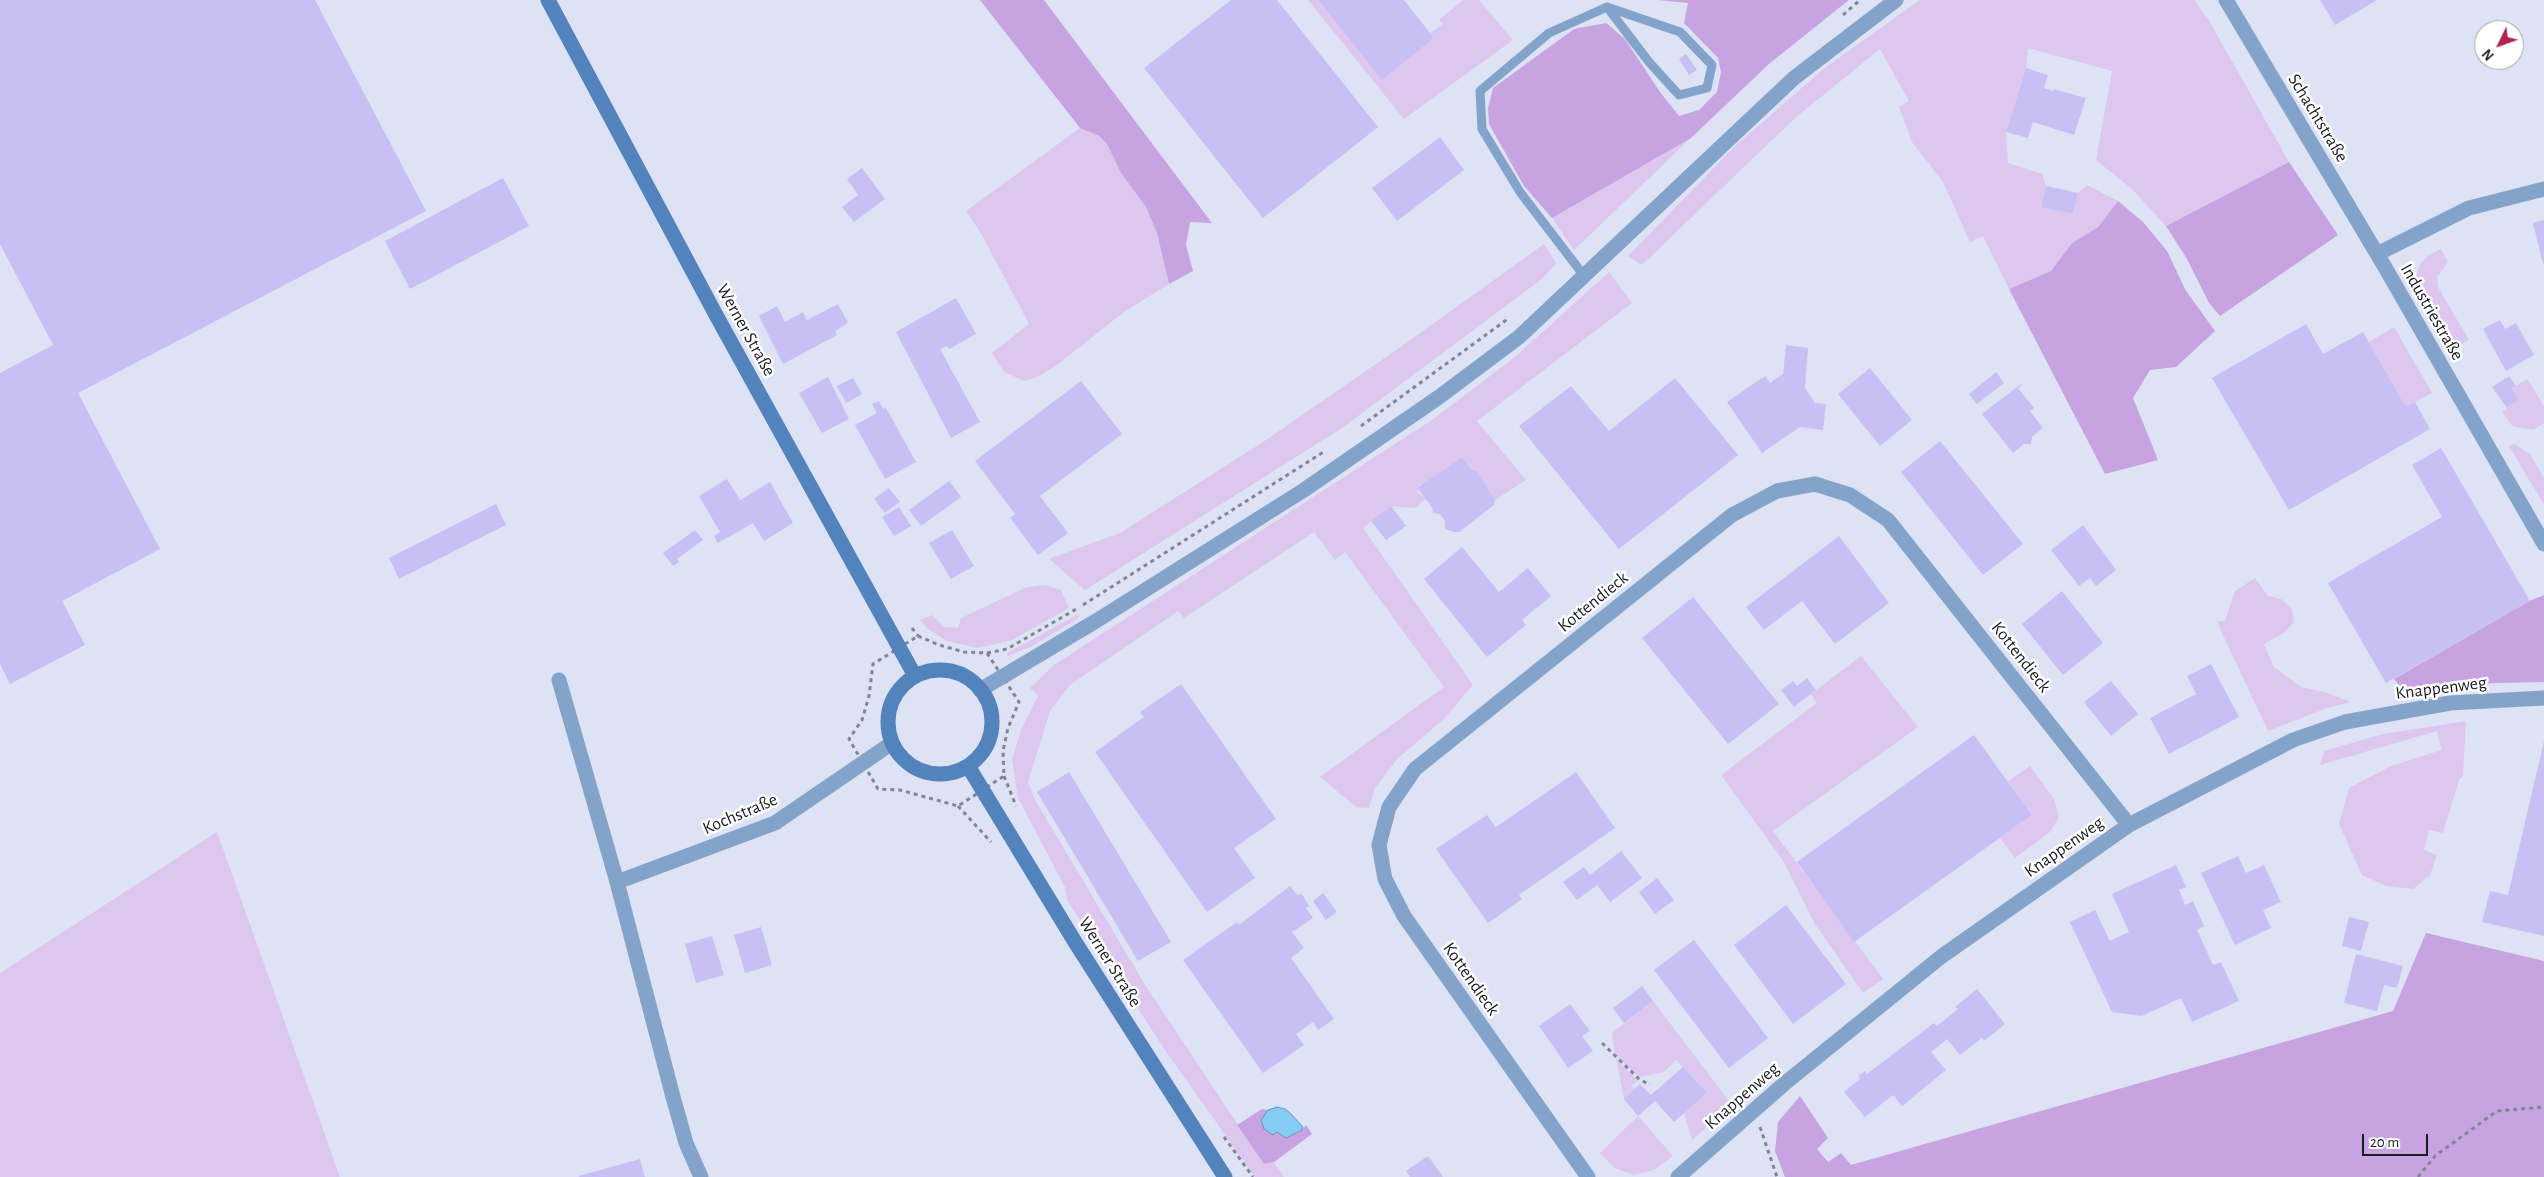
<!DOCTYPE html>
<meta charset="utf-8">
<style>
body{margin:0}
#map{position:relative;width:2544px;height:1177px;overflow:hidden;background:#dde2f4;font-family:"Alegreya Sans",sans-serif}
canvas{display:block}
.north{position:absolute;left:2474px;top:20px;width:50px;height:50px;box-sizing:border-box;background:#fff;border:1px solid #a3a4a6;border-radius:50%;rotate:228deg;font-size:14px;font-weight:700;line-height:20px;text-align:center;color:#191b21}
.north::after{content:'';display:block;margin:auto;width:18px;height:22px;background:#b12153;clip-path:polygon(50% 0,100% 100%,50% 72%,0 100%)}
.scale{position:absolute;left:2362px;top:1134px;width:66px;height:22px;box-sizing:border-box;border:2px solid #191b21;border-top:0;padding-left:6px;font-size:15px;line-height:18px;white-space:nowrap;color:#191b21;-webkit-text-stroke:4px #fff;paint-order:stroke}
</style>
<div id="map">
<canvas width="2544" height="1177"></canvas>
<div class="north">N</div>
<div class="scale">20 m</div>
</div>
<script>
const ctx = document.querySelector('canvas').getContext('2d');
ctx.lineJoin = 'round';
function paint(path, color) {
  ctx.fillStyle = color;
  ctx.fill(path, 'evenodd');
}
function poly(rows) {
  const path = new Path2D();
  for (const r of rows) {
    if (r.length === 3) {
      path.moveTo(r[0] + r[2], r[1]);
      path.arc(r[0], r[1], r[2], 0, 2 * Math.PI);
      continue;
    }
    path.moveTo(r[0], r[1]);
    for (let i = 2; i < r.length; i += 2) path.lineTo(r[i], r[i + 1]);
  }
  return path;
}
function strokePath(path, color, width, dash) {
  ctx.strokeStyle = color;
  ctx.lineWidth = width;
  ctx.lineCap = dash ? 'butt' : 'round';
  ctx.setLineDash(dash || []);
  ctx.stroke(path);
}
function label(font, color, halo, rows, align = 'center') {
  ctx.font = font + ' "Alegreya Sans",sans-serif';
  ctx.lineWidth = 5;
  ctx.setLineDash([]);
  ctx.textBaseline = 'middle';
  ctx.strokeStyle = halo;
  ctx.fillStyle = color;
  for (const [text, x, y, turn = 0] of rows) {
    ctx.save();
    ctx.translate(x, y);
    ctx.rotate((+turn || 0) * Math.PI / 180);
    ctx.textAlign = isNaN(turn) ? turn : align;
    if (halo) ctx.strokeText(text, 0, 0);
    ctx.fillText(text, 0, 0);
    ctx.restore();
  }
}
paint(poly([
 [1308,0,1318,0,1382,79,1434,38,1430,33,1443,24,1439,20,1463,0,1479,0,1513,40,1404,119],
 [1920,0,2194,0,2208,19,2289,162,2166,226,2132,189,2096,160,2112,71,2028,48,2026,68,2006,132,2008,163,2042,174,2046,186,2042,207,2073,214,2078,193,2087,185,2118,201,2098,227,2072,243,2051,271,2009,289,1983,236,1970,242,1943,182,1912,142,1899,107,1909,101,1880,49,1795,118,1642,265,1628,256,1734,147,1826,67],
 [1080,128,1099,136,1107,144,1121,173,1146,207,1157,233,1169,284,1124,312,1057,365,1037,377,1024,381,1004,372,992,353,1029,324,982,235,966,211],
 [1691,138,1574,250,1552,218],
 [1544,244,1556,263,1542,279,1342,428,1085,590,1049,559,1120,533,1263,442,1402,346],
 [2441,249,2448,262,2437,277,2438,287,2469,340,2452,349,2415,283,2419,266,2427,256],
 [1609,272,1632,303,1477,421,1526,480,1495,500,1476,471,1473,471,1462,457,1424,484,1418,486,1418,493,1426,499,1415,508,1391,506,1363,528,1473,685,1444,719,1398,758,1375,788,1369,808,1356,807,1320,777,1444,687,1345,552,1335,560,1314,532,1184,618,1178,611,1070,685,1050,711,1028,782,1034,798,1144,983,1264,1164,1274,1162,1284,1177,1255,1177,1167,1053,1067,900,1065,887,1018,798,1012,760,1021,730,1038,696,1030,688,1054,665,1432,420,1515,357],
 [2394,327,2432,393,2406,407,2369,342],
 [2527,379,2544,406,2544,423,2533,430,2512,426,2502,412,2519,400,2512,388],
 [2514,444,2530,454,2544,478,2544,505,2509,446],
 [2255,578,2268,596,2281,599,2292,609,2294,622,2285,632,2264,644,2274,667,2301,687,2324,692,2351,702,2327,708,2268,731,2217,622,2225,621,2235,591],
 [1045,585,1061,590,1069,608,1012,640,978,648,947,641,928,629,920,620,932,615,944,627,958,628,961,618,1027,587],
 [1077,615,1079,618,1032,646,1008,656,1007,653],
 [1861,656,1918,727,1773,831,1883,979,1863,993,1815,924,1784,862,1721,775,1817,703,1811,694],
 [2466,721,2463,776,2459,780,2443,833,2429,830,2424,850,2437,855,2430,875,2413,889,2386,886,2362,875,2339,824,2349,788,2391,766,2442,750,2437,731,2320,765,2324,751,2383,734],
 [2030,766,2054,799,2059,817,2050,832,2015,858,2000,838,2032,815,2008,781],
 [217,832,340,1177,0,1177,0,973],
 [1653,1001,1732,1105,1692,1140,1684,1113,1707,1093,1683,1067,1676,1060,1664,1072,1639,1077,1615,1054,1612,1033],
 [1616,1058,1638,1081,1632,1085,1635,1089,1624,1099],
 [1638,1116,1673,1156,1654,1170,1634,1175,1615,1168,1600,1153]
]), '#dec7ef');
paint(poly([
 [980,0,1044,0,1212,223,1190,222,1186,245,1193,271,1169,284,1157,233,1146,207,1121,173,1107,144,1099,136,1080,128],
 [1658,0,1849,0,1770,63,1691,138,1552,218,1524,186,1489,124,1488,108,1493,88,1574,29,1606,23,1625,39,1660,92,1679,116,1699,110,1717,92,1721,72,1718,58,1684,23,1688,3],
 [2289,162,2338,235,2220,316,2209,303,2187,259,2166,226],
 [2118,201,2143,222,2167,251,2186,291,2215,331,2176,367,2150,370,2133,398,2158,460,2105,474,2009,289,2051,271,2072,243,2098,227],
 [2544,595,2544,682,2454,684,2403,690,2394,679,2529,601],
 [2426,933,2544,961,2544,1177,1785,1177,1775,1151,1778,1122,1800,1096,1828,1138,1817,1149,1828,1162,1841,1153,1851,1165,2393,1011],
 [1262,1109,1268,1110,1261,1120,1286,1138,1302,1130,1306,1125,1312,1134,1274,1162,1264,1164,1237,1125]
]), '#c7a4e1');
const water = poly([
 [1277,1107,1285,1109,1290,1113,1303,1127,1302,1130,1286,1138,1277,1132,1273,1135,1264,1129,1261,1120,1268,1110,1277,1107]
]);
paint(water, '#85ccf5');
strokePath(water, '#6597b5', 1);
paint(poly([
 [0,0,315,0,426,211,78,393,160,549,62,601,85,645,10,684,0,664,0,373,53,345,0,244],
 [1231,0,1277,0,1378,127,1263,218,1144,68],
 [1318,0,1404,0,1434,38,1382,80],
 [2320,0,2377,0,2335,25],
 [1686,54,1697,70,1689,75,1679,59],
 [2026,68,2048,75,2044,88,2054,91,2054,89,2086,98,2074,135,2033,122,2028,138,2006,132],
 [1440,137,1464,170,1397,221,1372,188],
 [862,168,885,199,854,222,842,207,858,195,847,179],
 [503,178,529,226,410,289,385,241],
 [2046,186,2078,193,2073,214,2041,207],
 [2544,220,2544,263,2543,264,2533,223],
 [956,298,976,334,949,349,947,346,940,349,980,422,951,438,896,332],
 [838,304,848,323,835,331,837,335,783,364,759,316,777,306,785,322,803,312,807,320],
 [2500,320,2505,329,2516,323,2534,355,2506,371,2483,329],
 [2306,324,2323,354,2363,332,2406,407,2415,402,2430,429,2289,510,2212,378],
 [1786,345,1808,348,1805,388,1815,403,1826,404,1823,430,1800,427,1762,453,1727,402,1765,376,1770,383,1783,374],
 [1870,368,1912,420,1880,446,1838,394],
 [1996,372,2004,383,1977,404,1969,394],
 [2509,376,2516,386,2512,388,2519,400,2507,408,2492,387],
 [828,377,849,419,822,433,799,393],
 [853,378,862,394,846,403,837,386],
 [1675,378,1738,455,1619,549,1519,426,1571,386,1609,431],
 [1081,381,1122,434,1040,496,1068,533,1038,555,1010,518,1015,514,975,461],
 [2021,384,2022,385,2018,388,2034,408,2030,411,2043,428,2032,437,2031,444,2024,444,2013,453,1982,414],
 [879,401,883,409,886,408,916,462,885,479,855,425,877,413,872,404],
 [1940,441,2023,544,1983,575,1901,472],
 [2441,448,2530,601,2386,683,2328,583,2442,517,2412,465],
 [1462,457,1473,471,1476,470,1495,500,1494,505,1459,532,1454,532,1445,529,1445,521,1440,514,1433,513,1432,507,1417,488],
 [727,479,740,500,770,482,793,523,764,541,753,523,718,543,714,536,720,532,699,496],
 [949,481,961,497,921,526,909,510],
 [889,488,900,502,885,513,874,499],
 [496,504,506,525,399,579,389,558],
 [1391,506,1406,526,1386,540,1371,521],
 [899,507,911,526,894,536,882,517],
 [2083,525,2116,570,2096,586,2090,578,2079,586,2051,550],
 [695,530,703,540,677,559,679,562,673,566,663,553],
 [952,530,974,566,951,579,929,543],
 [1839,536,1889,603,1835,644,1802,601,1764,630,1746,607],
 [1462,547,1499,592,1528,568,1551,596,1522,620,1526,625,1487,657,1424,579],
 [2062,591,2103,643,2063,675,2022,624],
 [1693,597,1779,704,1728,744,1642,638],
 [2211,664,2239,717,2169,754,2150,718,2196,694,2187,676],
 [1807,678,1816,690,1794,707,1781,690,1793,681,1797,686],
 [2111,681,2138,714,2111,736,2084,702],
 [1181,684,1276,819,1234,848,1255,878,1207,912,1095,752,1144,717,1140,712],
 [1974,735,2032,815,1854,942,1797,862],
 [2544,741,2544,936,2482,922,2490,891,2508,895],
 [1069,772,1171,942,1138,961,1037,792],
 [1576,772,1615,828,1519,895,1522,899,1488,923,1436,849,1487,815,1496,827],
 [1621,851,1642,878,1610,902,1597,885,1577,900,1563,882,1584,867,1590,875],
 [2238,856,2246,873,2264,865,2281,902,2263,910,2271,928,2235,945,2201,873],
 [2176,865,2186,887,2179,890,2185,905,2193,901,2204,926,2197,930,2213,965,2221,962,2239,1001,2192,1022,2181,998,2142,1016,2112,1012,2070,922,2095,910,2110,941,2129,932,2112,894],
 [1657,878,1674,900,1655,914,1639,892],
 [1290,886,1297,895,1302,894,1309,906,1306,908,1313,918,1292,932,1304,948,1291,958,1334,1019,1318,1030,1313,1022,1296,1034,1304,1045,1263,1073,1183,960,1237,922,1239,925],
 [1323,893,1337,912,1326,920,1313,901],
 [1786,905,1846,984,1793,1024,1734,945],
 [2349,917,2369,922,2361,951,2342,946],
 [761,927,772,965,745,973,734,935],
 [712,936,724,975,696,983,685,944],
 [1694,940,1768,1038,1729,1068,1654,970],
 [2356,954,2403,966,2397,988,2384,985,2377,1011,2344,1003],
 [1642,986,1653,1001,1624,1023,1613,1008],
 [1977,989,2005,1024,1984,1041,1982,1038,1960,1055,1947,1039,1931,1052,1946,1070,1902,1106,1893,1095,1865,1117,1844,1092,1860,1079,1858,1076,1865,1071,1867,1074,1934,1023,1937,1026,1958,1009,1955,1007],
 [1570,1004,1590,1031,1582,1036,1593,1051,1568,1068,1539,1026],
 [1683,1067,1707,1093,1674,1122,1655,1101,1638,1116,1624,1099,1640,1084,1651,1095],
 [1428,1156,1443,1177,1410,1177,1406,1171],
 [640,1159,645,1177,579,1177,579,1176]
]), '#c8c0f5');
strokePath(poly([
 [1843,15,1860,0],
 [1361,426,1509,318],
 [1083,605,1325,451],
 [912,628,918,636],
 [918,636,939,645,964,652,987,653,1019,702,1008,728,1003,751,1004,776,958,806,900,790,878,789,849,739,862,720,869,696,873,664,918,636],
 [987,653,1007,649,1078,608],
 [1004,776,1016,806],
 [958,806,991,842],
 [1602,1043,1639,1079,1650,1085],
 [1760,1127,1777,1177],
 [1224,1137,1253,1177],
 [2418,1177,2435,1156,2497,1111,2544,1107]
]), '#828692', 3, [4, 4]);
strokePath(poly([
 [1585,277,1520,192,1482,129,1480,91,1549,33,1607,7,1680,32,1712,65,1707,88,1679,95,1649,62,1607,7]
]), '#83a3cb', 9);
strokePath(poly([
 [2226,0,2386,269,2544,544],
 [2377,254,2469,208,2544,189],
 [559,680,617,882,673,1097,686,1143,701,1177],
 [617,882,775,823,892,743],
 [1588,1177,1404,916,1385,879,1379,845,1389,807,1415,769,1732,515,1777,491,1815,484,1850,495,1888,520,2129,825],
 [1678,1177,1784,1084,1942,956,2129,825,2293,740,2345,722,2450,703,2544,698]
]), '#83a3cb', 15);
strokePath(poly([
 [980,690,1096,621,1304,490,1439,397,1519,337,1794,78,1896,0]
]), '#83a3cb', 15);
strokePath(poly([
 [548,0,716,315,915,676],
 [940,722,52],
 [968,766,1075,942,1225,1177]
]), '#5383bd', 15);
label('18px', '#191b21', '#fff', [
 ["Schachtstraße",2318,118,59],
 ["Industriestraße",2432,312,60],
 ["Werner Straße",746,330,61],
 ["Kottendieck",1593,602,-39],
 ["Kottendieck",2021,657,52],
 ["Knappenweg",2441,688,-7],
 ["Kochstraße",740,814,-23],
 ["Knappenweg",2064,847,-35],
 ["Werner Straße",1110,962,58],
 ["Kottendieck",1471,979,55],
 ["Knappenweg",1742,1096,-41]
]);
</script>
